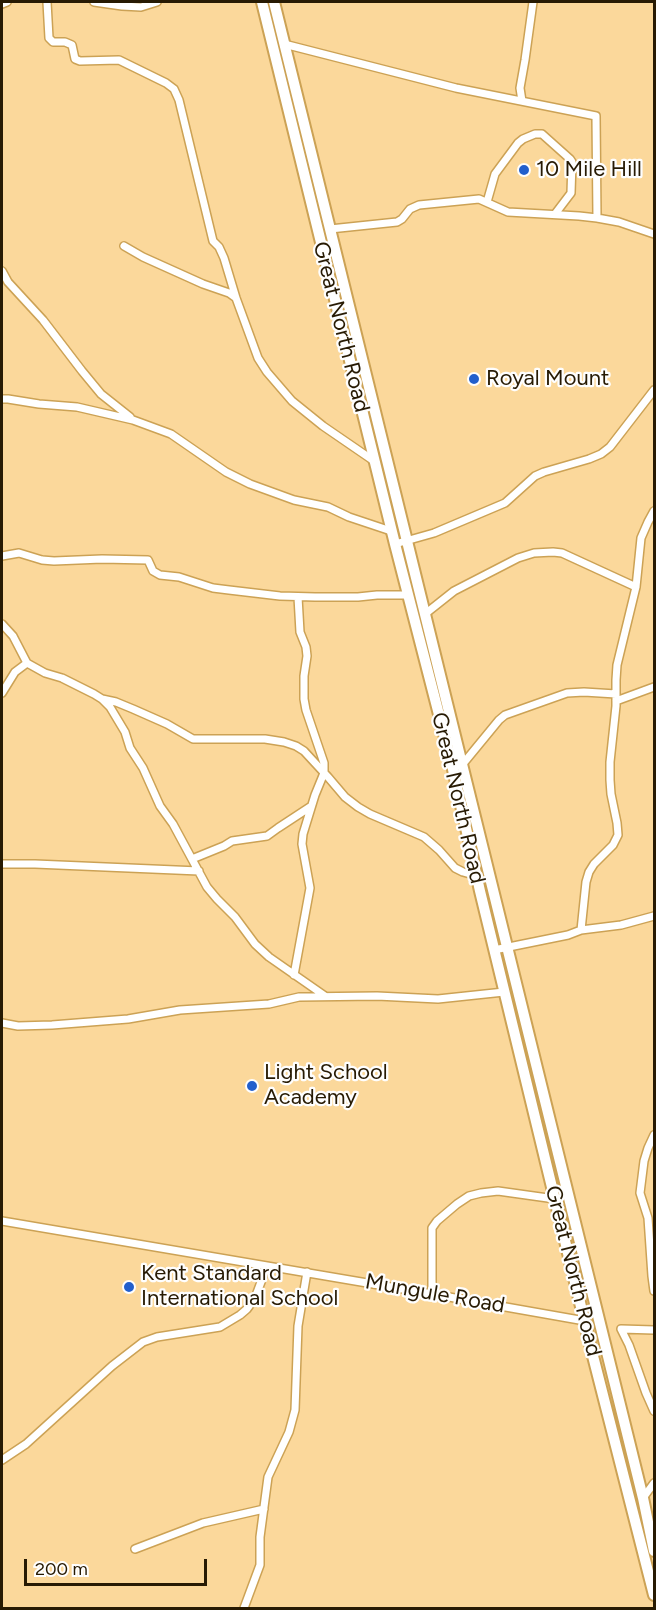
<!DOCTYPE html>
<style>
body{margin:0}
#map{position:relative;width:656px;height:1610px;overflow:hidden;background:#fbd89b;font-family:Figtree,sans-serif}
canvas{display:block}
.frame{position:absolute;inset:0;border:3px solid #271a03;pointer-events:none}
.scale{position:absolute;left:24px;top:1559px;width:183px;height:27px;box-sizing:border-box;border:3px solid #271a03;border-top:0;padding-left:8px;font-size:18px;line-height:21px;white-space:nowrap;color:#271a03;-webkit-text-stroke:4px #fefefe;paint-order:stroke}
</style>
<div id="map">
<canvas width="656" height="1610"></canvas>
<div class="frame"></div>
<div class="scale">200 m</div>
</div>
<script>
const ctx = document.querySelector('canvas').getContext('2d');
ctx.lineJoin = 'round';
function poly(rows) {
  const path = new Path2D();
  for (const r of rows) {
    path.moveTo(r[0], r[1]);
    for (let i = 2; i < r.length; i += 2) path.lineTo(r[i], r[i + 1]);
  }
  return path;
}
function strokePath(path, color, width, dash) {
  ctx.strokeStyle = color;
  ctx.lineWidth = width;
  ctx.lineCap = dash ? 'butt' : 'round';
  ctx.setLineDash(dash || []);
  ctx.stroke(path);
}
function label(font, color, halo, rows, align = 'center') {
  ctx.font = font + ' Figtree,sans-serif';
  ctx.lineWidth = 4.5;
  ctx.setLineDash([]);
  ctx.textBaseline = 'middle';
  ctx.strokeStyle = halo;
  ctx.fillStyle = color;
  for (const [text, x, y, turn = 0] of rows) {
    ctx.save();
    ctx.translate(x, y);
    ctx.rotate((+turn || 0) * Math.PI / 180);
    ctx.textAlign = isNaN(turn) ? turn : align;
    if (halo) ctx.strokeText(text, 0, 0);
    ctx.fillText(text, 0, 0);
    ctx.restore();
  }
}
const minor = poly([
 [47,2,49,38,53,42,65,42,72,45,75,59,80,61,119,60,166,83,174,89,179,100,213,241,219,247,224,258,236,298,258,358,267,372,292,401,323,426,374,461],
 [94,2,122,6,141,7,157,2],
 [2,4,7,2],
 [284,44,456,88,596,116,597,218],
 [522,101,520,88,525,60,533,2],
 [487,202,495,174,518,143,523,139,535,134,542,134,570,159,572,162,571,193,555,214],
 [330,229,397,222,402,219,410,209,419,205,479,199,508,212,579,216,597,218,619,222,654,234],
 [124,246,143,257,203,284,229,293,236,298],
 [2,271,8,282,43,320,82,371,101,394,130,417],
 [2,399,8,399,39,404,77,407,133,420,171,434,226,472,250,484,294,500,328,507,349,517,391,531],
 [395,544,434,533,505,503,535,476,544,472,589,459,601,454,610,447,654,390],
 [2,556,19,553,42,560,54,561,102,559,148,560,153,571,160,575,179,577,213,588,229,590,280,596,315,597,358,597,377,595,408,595],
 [425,614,454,591,518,558,534,553,553,552,562,553,636,587],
 [2,624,13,636,27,663,45,673,62,678,94,694,102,699,110,707,125,732,130,748,143,768,160,806,173,824,207,887,217,899,235,917,255,944,269,957,325,996],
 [2,693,15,672,27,663],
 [102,699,116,702,133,709,167,724,193,739,265,739,284,742,296,746,304,751,328,777,345,797,358,807,370,814,424,837,439,850,455,868,463,872,477,876],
 [616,701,654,687],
 [462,765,499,720,505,715,567,693,584,692,616,694],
 [192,859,224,846,232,841,267,836,278,828,310,807],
 [2,864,35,864,199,871],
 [581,930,586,882,589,872,594,864,613,845,618,835,617,823,611,794,610,780,610,762,616,706,616,680,617,665,636,587,641,538,648,522,654,511],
 [494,950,568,935,581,930,621,925,654,916],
 [294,975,310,888,302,844,303,834,315,795,324,773,324,763,306,710,304,699,304,676,307,656,306,647,300,632,298,597],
 [2,1023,18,1026,52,1025,128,1019,180,1010,269,1004,299,997,377,996,438,999,504,992],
 [654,1135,648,1148,644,1161,640,1193,648,1218,652,1276,654,1291],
 [2,1221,432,1294,585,1321],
 [432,1294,432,1228,437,1221,457,1204,469,1196,481,1193,498,1191,555,1199],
 [654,1330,621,1329,629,1345,646,1393,654,1411],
 [2,1460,26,1444,112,1366,143,1342,157,1337,220,1327,240,1315,247,1309,255,1298,267,1266],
 [643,1498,654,1483],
 [135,1549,203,1523,264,1509],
 [244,1608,260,1565,260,1537,268,1477,289,1432,295,1410,298,1326,307,1272]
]);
const highway = poly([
 [262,2,395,544,452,765,480,891,593,1356,654,1595],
 [274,2,643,1498,654,1551]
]);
strokePath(minor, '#cca255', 10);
strokePath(highway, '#cca255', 14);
strokePath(minor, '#fff', 7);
strokePath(highway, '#fff', 10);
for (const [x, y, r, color] of [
 [524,170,6,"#225fcc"],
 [474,379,6,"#225fcc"],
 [252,1086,6,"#225fcc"],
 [129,1287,6,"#225fcc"]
]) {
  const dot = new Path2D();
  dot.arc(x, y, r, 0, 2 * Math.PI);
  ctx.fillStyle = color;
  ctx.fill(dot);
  strokePath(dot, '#fefefe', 2);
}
label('22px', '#271a03', '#fefefe', [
 ["10 Mile Hill",536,170],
 ["Royal Mount",486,379],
 ["Light School",264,1073],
 ["Academy",264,1098],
 ["Kent Standard",141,1274],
 ["International School",141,1299]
], 'left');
label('22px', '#271a03', '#fefefe', [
 ["Great North Road",341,327,76],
 ["Great North Road",458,798,77],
 ["Great North Road",573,1271,76],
 ["Mungule Road",435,1294,10]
]);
</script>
